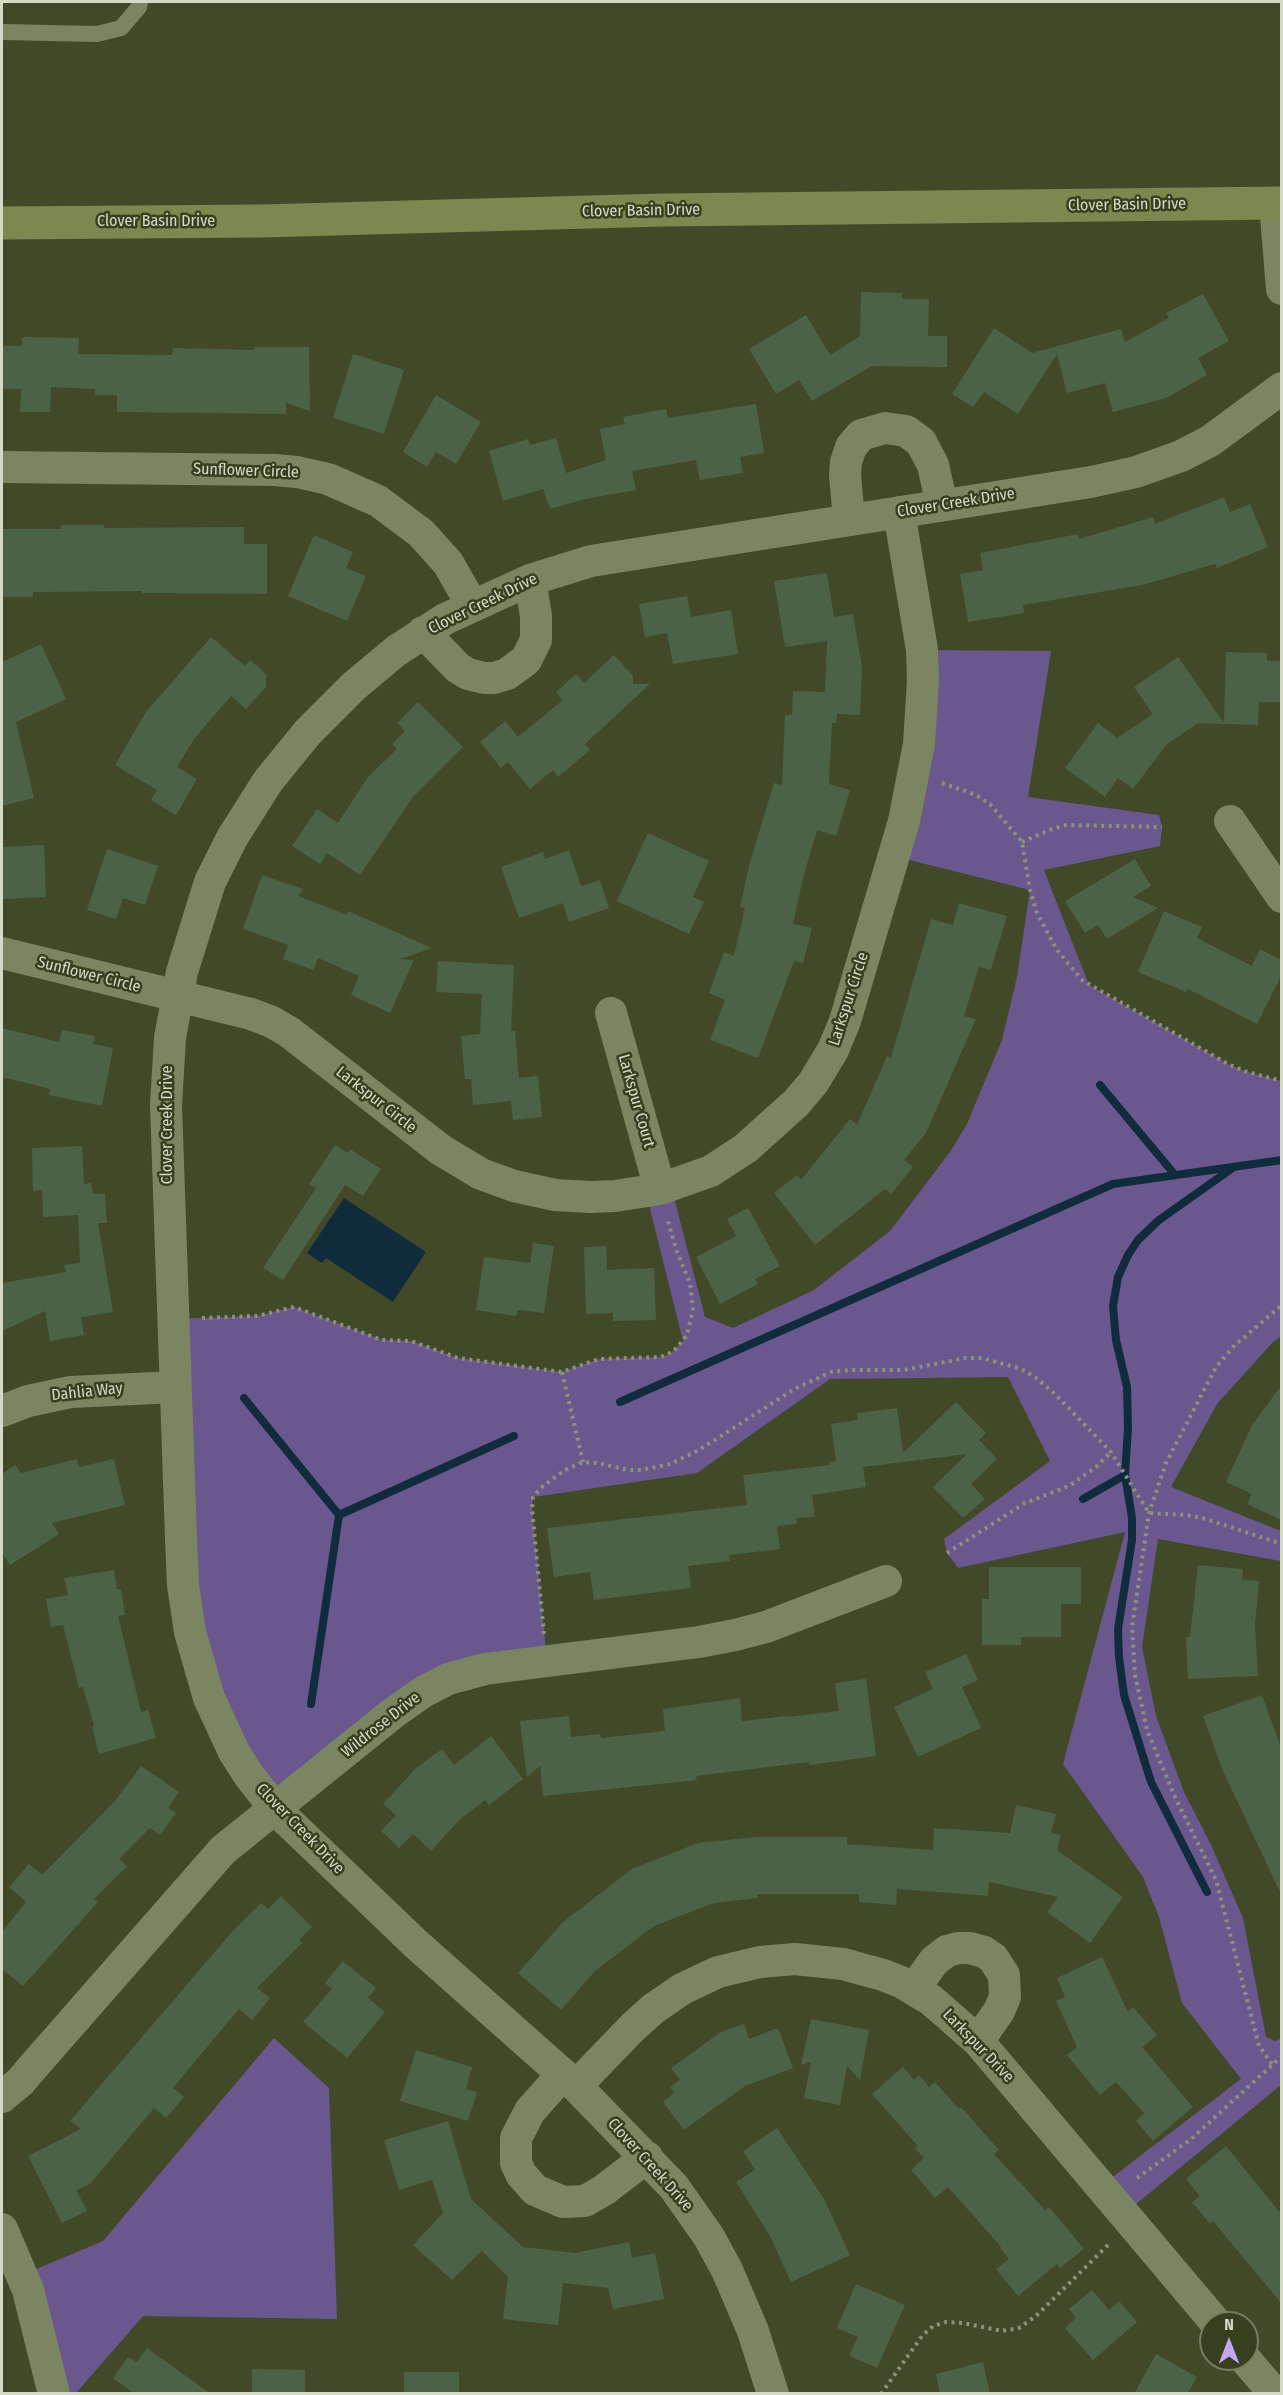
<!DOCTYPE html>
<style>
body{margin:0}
#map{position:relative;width:1283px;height:2395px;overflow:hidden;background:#424928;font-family:"Fira Sans Condensed",sans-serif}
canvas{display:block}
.frame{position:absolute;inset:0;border:3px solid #d5dac7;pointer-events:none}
.north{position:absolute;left:1199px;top:2311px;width:60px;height:60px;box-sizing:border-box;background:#373f1e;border:2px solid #767d62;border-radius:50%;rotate:0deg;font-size:16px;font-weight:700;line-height:24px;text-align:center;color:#d5dac7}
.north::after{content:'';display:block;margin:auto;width:21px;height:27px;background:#c1a8f3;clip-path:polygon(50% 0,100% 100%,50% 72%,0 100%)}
</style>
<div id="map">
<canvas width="1283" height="2395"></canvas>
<div class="frame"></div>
<div class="north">N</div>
</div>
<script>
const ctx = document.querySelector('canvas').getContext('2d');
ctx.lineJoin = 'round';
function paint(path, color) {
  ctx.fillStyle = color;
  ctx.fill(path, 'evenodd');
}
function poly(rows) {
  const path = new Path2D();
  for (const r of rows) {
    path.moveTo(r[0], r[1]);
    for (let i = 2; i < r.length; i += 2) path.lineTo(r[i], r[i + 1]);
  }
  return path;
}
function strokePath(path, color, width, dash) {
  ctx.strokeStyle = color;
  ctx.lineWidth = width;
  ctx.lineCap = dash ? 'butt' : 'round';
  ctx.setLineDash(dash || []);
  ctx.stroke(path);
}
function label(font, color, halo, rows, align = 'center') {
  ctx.font = font + ' "Fira Sans Condensed",sans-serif';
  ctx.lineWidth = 5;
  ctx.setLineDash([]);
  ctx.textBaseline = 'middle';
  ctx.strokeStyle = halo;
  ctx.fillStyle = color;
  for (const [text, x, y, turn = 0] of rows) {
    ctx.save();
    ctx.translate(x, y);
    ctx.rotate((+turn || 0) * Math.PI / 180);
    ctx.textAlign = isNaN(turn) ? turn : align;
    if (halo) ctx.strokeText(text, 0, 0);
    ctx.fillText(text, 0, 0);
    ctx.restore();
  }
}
paint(poly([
 [922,650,1051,651,1028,797,1159,815,1162,827,1160,846,1044,870,1089,985,1228,1064,1244,1071,1281,1081,1281,1336,1273,1342,1217,1404,1171,1487,1281,1531,1281,1561,1158,1539,1142,1647,1156,1716,1184,1792,1211,1845,1243,1918,1266,2037,1275,2041,1281,2038,1281,2085,1125,2213,1102,2185,1241,2079,1182,2003,1159,1917,1143,1877,1063,1764,1125,1532,958,1568,947,1553,944,1539,1050,1461,1008,1377,830,1379,697,1473,533,1497,532,1509,547,1661,485,1669,275,1809,209,1698,173,1319,257,1316,294,1307,382,1340,411,1341,458,1358,562,1372,599,1359,661,1357,670,1354,683,1341,646,1193,671,1186,705,1317,733,1328,814,1290,890,1231,950,1152,967,1124,1002,1040,1017,977,1030,890,893,856],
 [274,2038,329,2088,337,2319,143,2316,76,2393,54,2393,22,2275,103,2241]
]), '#6a578e');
paint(poly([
 [344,1198,426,1252,393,1302,326,1258,322,1263,307,1253]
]), '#102b3c');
strokePath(poly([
 [1100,1085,1175,1175],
 [244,1398,339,1515,311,1704],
 [620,1402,1113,1184,1282,1160],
 [1083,1499,1125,1475],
 [339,1515,514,1436],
 [1207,1892,1151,1782,1124,1695,1119,1657,1118,1629,1132,1540,1132,1518,1125,1475,1128,1428,1127,1387,1116,1340,1113,1306,1118,1277,1128,1255,1138,1240,1159,1220,1234,1167]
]), '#102b3c', 8);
paint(poly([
 [861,292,902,293,902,299,929,299,928,336,947,336,947,367,872,366,812,401,799,380,776,394,749,349,806,315,830,355,860,336],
 [1203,294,1229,341,1198,358,1207,375,1166,398,1113,412,1105,383,1067,393,1057,354,1018,414,984,392,973,407,952,394,994,328,1032,353,1121,329,1125,342,1169,318,1166,313],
 [22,337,79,338,78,354,172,355,173,348,254,350,254,347,309,347,310,411,286,403,286,414,117,412,117,395,95,395,95,389,51,387,50,412,20,412,21,389,2,389,2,346,22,346],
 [353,354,404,370,384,434,333,418],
 [436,395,481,422,456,464,436,452,427,467,403,452],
 [756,404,764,453,740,457,743,473,700,480,696,460,632,471,636,490,585,499,550,509,543,489,503,501,489,451,528,439,530,445,556,438,566,473,606,460,600,429,625,424,623,417,666,409,668,418],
 [1224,497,1230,512,1250,504,1268,547,1217,568,1215,564,1142,585,1023,605,1024,613,968,622,960,574,983,570,980,553,1078,534,1079,539,1153,517,1155,524],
 [61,525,104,525,104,528,244,527,244,544,267,544,267,594,142,593,142,591,33,592,33,597,2,597,2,529,61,529],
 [314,535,353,552,346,568,366,576,347,621,288,596],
 [827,573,834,617,853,614,862,667,860,715,837,714,836,723,832,723,829,784,850,790,836,836,817,830,803,878,793,924,812,928,803,963,794,961,758,1058,710,1040,725,1000,709,993,724,952,734,956,745,908,740,907,750,862,774,783,782,785,785,715,792,715,793,691,825,692,827,641,785,647,774,581],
 [687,596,691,617,731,610,738,654,673,664,667,633,645,637,639,604],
 [211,637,245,666,250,660,266,674,266,687,246,709,231,696,194,739,177,767,197,779,176,815,151,800,157,790,115,765,146,712],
 [41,644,66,699,16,722,34,798,2,806,2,662],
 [1226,652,1267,653,1267,661,1281,661,1280,702,1259,702,1258,725,1198,723,1166,745,1133,789,1118,778,1105,797,1065,768,1098,723,1117,738,1153,714,1134,687,1178,657,1224,723],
 [614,655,633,676,633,684,650,684,585,744,590,750,558,777,553,770,530,789,508,762,501,768,480,742,505,721,518,737,563,700,556,692,576,674,584,683],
 [418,702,463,747,413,797,360,875,327,853,320,864,292,846,317,809,338,823,368,777,397,749,392,744,405,731,397,723],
 [648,833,709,861,693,897,704,902,689,934,617,901],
 [44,845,46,897,2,899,2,847],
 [107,849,158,866,145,905,123,898,116,919,87,910],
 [569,850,581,886,600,880,609,908,569,922,563,903,519,918,501,867,543,852,545,859],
 [1135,859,1151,886,1133,897,1158,908,1107,939,1098,925,1085,933,1065,901],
 [262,875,303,889,298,896,347,915,348,911,432,948,400,959,414,960,390,1013,351,995,359,976,318,958,313,970,283,959,288,945,243,929],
 [959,903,1007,916,991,970,979,967,964,1016,976,1019,926,1133,904,1160,913,1167,891,1194,885,1189,815,1245,774,1193,797,1175,801,1180,850,1119,857,1125,887,1056,891,1058,931,919,953,925],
 [1164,911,1202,927,1197,938,1252,966,1260,949,1281,960,1281,976,1257,1024,1188,989,1186,992,1138,972],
 [438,961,514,965,511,1031,515,1031,519,1078,538,1076,542,1117,513,1120,511,1101,473,1105,471,1079,465,1079,461,1036,480,1034,482,994,436,992],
 [2,1028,59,1042,62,1030,95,1036,93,1044,113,1048,102,1106,49,1095,50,1089,2,1077],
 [335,1145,348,1153,350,1149,381,1169,363,1196,345,1185,283,1280,263,1268,316,1188,309,1184],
 [82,1146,84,1184,91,1183,93,1194,105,1194,107,1223,98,1223,113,1312,81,1317,84,1335,50,1341,45,1311,2,1331,2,1283,66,1272,64,1265,80,1263,78,1215,43,1217,42,1190,33,1191,32,1148],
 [748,1208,780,1266,755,1279,758,1284,720,1304,696,1257,736,1236,727,1219],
 [533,1243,554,1246,544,1313,518,1310,516,1316,476,1310,484,1257,530,1263],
 [606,1246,607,1270,654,1268,656,1320,613,1321,613,1313,586,1314,584,1247],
 [1281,1386,1281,1520,1247,1504,1252,1494,1226,1482,1252,1425],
 [956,1402,986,1433,979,1440,997,1459,971,1484,985,1499,963,1518,933,1487,967,1454,863,1467,866,1487,812,1495,815,1517,796,1518,797,1524,777,1526,780,1549,729,1555,730,1561,688,1566,691,1588,594,1600,590,1572,554,1577,547,1528,747,1505,743,1475,830,1465,829,1462,836,1461,831,1424,858,1420,857,1413,897,1408,903,1453],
 [77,1459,79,1467,114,1459,125,1505,52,1523,59,1534,10,1565,2,1553,2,1474,15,1465,21,1473],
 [1198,1565,1243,1569,1242,1580,1259,1581,1255,1624,1258,1676,1188,1679,1186,1637,1190,1637],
 [989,1567,1081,1567,1081,1604,1061,1604,1061,1637,1021,1637,1021,1645,982,1645,982,1599,989,1599],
 [114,1570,117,1589,121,1589,125,1615,118,1616,141,1712,148,1710,156,1738,99,1754,92,1727,94,1726,83,1687,79,1688,63,1625,51,1627,46,1599,68,1595,64,1578],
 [966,1654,978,1680,962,1687,981,1728,918,1757,894,1707,933,1689,925,1672],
 [866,1679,876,1756,809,1765,809,1762,696,1776,697,1780,543,1796,540,1766,527,1777,520,1721,569,1716,571,1737,600,1734,601,1738,665,1731,663,1709,740,1698,742,1721,787,1716,787,1717,839,1711,835,1683],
 [1262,1695,1281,1748,1281,1894,1223,1771,1203,1716],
 [491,1736,523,1779,489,1805,485,1800,460,1819,431,1851,413,1834,399,1848,381,1831,396,1815,383,1804,416,1768,442,1749,454,1765],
 [141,1766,179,1792,168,1808,176,1813,160,1835,150,1828,119,1859,127,1866,94,1899,98,1902,23,1986,2,1969,2,1932,26,1902,9,1887,29,1864,42,1875,116,1800],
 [1016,1805,1056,1814,1051,1833,1061,1835,1057,1850,1123,1897,1090,1943,1047,1912,1058,1897,989,1882,988,1896,897,1889,896,1905,859,1902,859,1894,757,1894,758,1898,714,1903,654,1926,595,1971,561,2010,518,1973,563,1922,632,1869,698,1843,757,1837,847,1837,847,1844,933,1850,934,1828,1010,1833],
 [281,1896,312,1927,299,1940,302,1943,257,1988,270,1998,252,2020,239,2009,173,2088,184,2097,166,2118,154,2108,90,2184,76,2190,87,2211,62,2223,28,2156,81,2129,70,2121,143,2036,230,1934,261,1903,268,1909],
 [1102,1957,1128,2012,1133,2007,1157,2035,1142,2047,1193,2107,1153,2141,1136,2121,1144,2113,1116,2082,1100,2095,1067,2055,1077,2047,1056,2001,1065,1997,1057,1978],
 [343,1961,376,1988,368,1998,385,2012,347,2058,303,2022,332,1989,325,1983],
 [811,2019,869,2030,860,2080,847,2066,840,2105,804,2098,811,2062,801,2065],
 [744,2024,749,2039,778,2028,793,2068,745,2086,684,2130,663,2102,674,2093,670,2087,680,2080,671,2068,721,2032],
 [416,2050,472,2067,466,2089,477,2092,468,2121,400,2101],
 [903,2067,914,2080,919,2075,929,2087,935,2082,959,2109,961,2107,999,2150,994,2154,1045,2210,1049,2207,1084,2249,1060,2268,1057,2264,1018,2296,996,2269,1009,2259,1000,2248,1001,2247,948,2187,935,2198,911,2170,924,2158,915,2148,918,2146,872,2094],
 [448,2121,471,2199,523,2247,575,2253,629,2242,632,2258,655,2253,664,2299,613,2309,608,2288,563,2283,558,2325,503,2319,508,2277,482,2251,452,2280,413,2245,443,2213,432,2180,399,2190,384,2140],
 [777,2128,824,2199,850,2255,791,2282,770,2236,736,2182,755,2170,743,2151],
 [1226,2146,1281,2214,1281,2303,1213,2221,1210,2224,1192,2202,1200,2196,1186,2179],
 [856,2284,905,2305,877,2368,849,2356,858,2337,837,2328],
 [1092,2290,1109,2310,1119,2301,1137,2322,1093,2360,1065,2328,1076,2318,1069,2309],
 [147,2348,211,2394,135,2394,113,2378,128,2357,137,2362],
 [1156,2354,1197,2377,1187,2394,1134,2394],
 [983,2362,990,2394,940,2394,936,2374],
 [252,2369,305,2370,305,2394,252,2394],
 [404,2372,459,2372,459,2394,404,2394]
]), '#4c6246');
strokePath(poly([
 [942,783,976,795,990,804,1022,842,1030,890,1037,913,1057,950,1082,980,1228,1064,1244,1071,1282,1081],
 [1022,842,1052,829,1066,825,1162,827],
 [202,1318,257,1316,294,1307,382,1340,411,1341,458,1358,562,1372,599,1359,661,1357,674,1351,687,1335,693,1309,690,1283,677,1252,667,1218],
 [562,1372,583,1462],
 [947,1553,1025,1503,1069,1486,1095,1468,1111,1452],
 [544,1634,532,1509,533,1497,543,1486,565,1470,583,1462,598,1463,628,1470,641,1470,670,1464,699,1450,796,1388,831,1372,850,1370,903,1370,966,1358,982,1358,1021,1369,1035,1377,1055,1394,1111,1452,1149,1513,1186,1515,1206,1519,1282,1544],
 [1272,2064,1259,2046,1216,1880,1174,1795,1147,1730,1135,1675,1132,1627,1149,1513,1166,1463,1216,1367,1235,1345,1282,1305],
 [1137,2178,1190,2140,1282,2056],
 [881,2394,922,2336,933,2326,946,2322,963,2323,1002,2331,1019,2328,1036,2316,1111,2242]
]), '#8c9279', 4, [3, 4.5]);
strokePath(poly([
 [2,32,97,34,121,28,139,7,140,2]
]), '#7c8561', 16);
strokePath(poly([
 [1275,204,1282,289],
 [2,467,275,470,297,472,328,479,378,501,421,533,448,563,472,605],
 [849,519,845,475,846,462,851,447,861,435,885,428,906,431,921,442,933,465,942,505],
 [423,632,458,668,468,674,484,678,494,678,507,674,526,660,536,640,536,616,530,580],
 [1230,821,1282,897],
 [2,953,251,1014,272,1022,289,1032,441,1150,481,1174,514,1186,555,1195,590,1197,615,1196,660,1189,711,1171,746,1148,796,1103,813,1083,833,1050,845,1021,904,821,919,744,923,681,922,650,899,512],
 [611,1013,660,1189],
 [2,1411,28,1401,71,1392,175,1387],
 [914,1989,934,1961,947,1951,958,1948,970,1948,984,1952,993,1958,1004,1975,1005,1997,999,2011,978,2041],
 [563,2074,530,2111,516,2138,516,2163,521,2174,535,2190,563,2202,585,2201,604,2190,647,2157],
 [576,2086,633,2027,653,2009,682,1989,718,1972,760,1962,795,1959,843,1964,883,1975,901,1982,931,2000,978,2041,1216,2323],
 [2,2097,20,2082,39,2060,223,1850,392,1714,423,1692,448,1679,485,1669,699,1642,735,1635,766,1627,886,1581],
 [2,2229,28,2290,54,2394],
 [1245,2359,1275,2394],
 [773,2394,753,2331,727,2270,709,2237,674,2187,576,2086,416,1944,275,1809,248,1774,234,1752,209,1698,190,1632,183,1585,181,1538,166,1105,170,1038,182,972,210,882,232,838,268,781,308,732,354,686,396,651,445,619,530,580,591,561,1091,482,1136,472,1181,456,1210,441,1282,388]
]), '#7c8561', 32);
strokePath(poly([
 [2,223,261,221,664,210,1282,203]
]), '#7c884f', 33);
label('16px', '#d5dac7', '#373f1e', [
 ["Clover Basin Drive",1127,205,-1],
 ["Clover Basin Drive",641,211,-1],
 ["Clover Basin Drive",156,222],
 ["Sunflower Circle",246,471,2],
 ["Clover Creek Drive",956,503,-9],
 ["Clover Creek Drive",483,604,-26],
 ["Sunflower Circle",89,975,14],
 ["Larkspur Circle",849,999,-72],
 ["Larkspur Circle",376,1100,38],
 ["Larkspur Court",636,1101,74],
 ["Clover Creek Drive",168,1125,-90],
 ["Dahlia Way",87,1392,-6],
 ["Wildrose Drive",381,1725,-38],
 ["Clover Creek Drive",300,1829,46],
 ["Larkspur Drive",978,2046,46],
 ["Clover Creek Drive",650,2165,48]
]);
</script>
